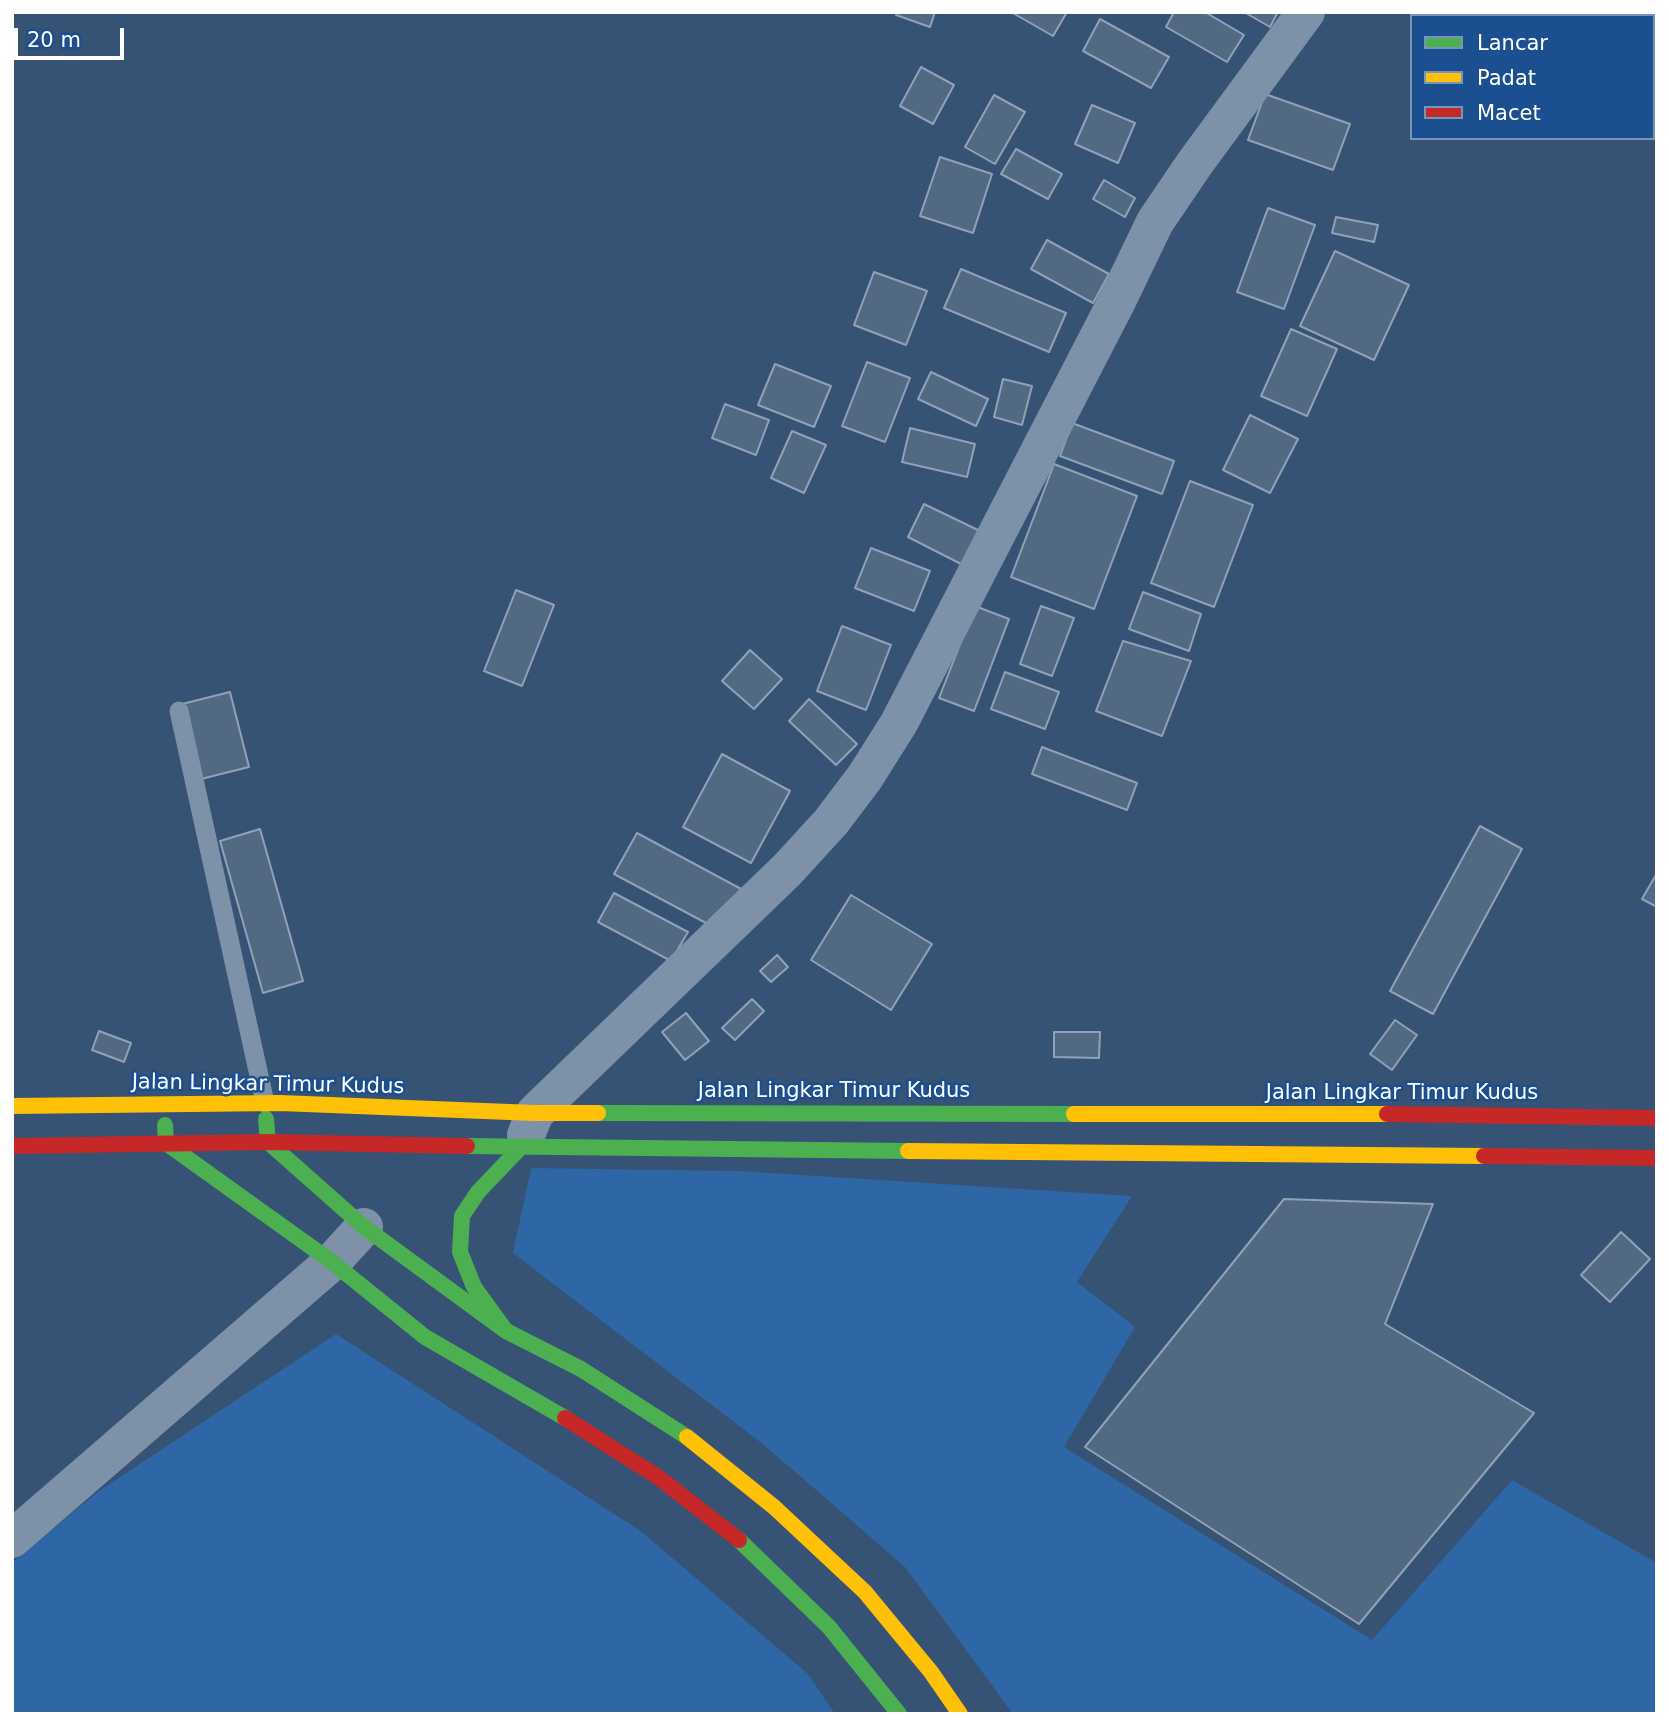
<!DOCTYPE html>
<style>
body{margin:0}
#map{position:relative;width:1669px;height:1726px;overflow:hidden;background:#365274;font-family:"DejaVu Sans",sans-serif}
canvas{display:block}
.frame{position:absolute;inset:0;border:14px solid #fff;pointer-events:none}
.legend{position:absolute;left:1410px;top:14px;width:245px;height:126px;box-sizing:border-box;background:#1b4f8f;border:2px solid #7695bc;margin:0;padding:9px 12px;list-style:none;font-size:21px;color:#fff}
.legend li{display:flex;align-items:center;gap:14px;height:35px}
.legend b{width:35px;border:2px solid #7695bc}
.scale{position:absolute;left:14px;top:28px;width:110px;height:32px;box-sizing:border-box;border:4px solid #fff;border-top:0;padding-left:9px;font-size:21px;line-height:24px;white-space:nowrap;color:#fff;-webkit-text-stroke:5px #1b4f8f;paint-order:stroke}
</style>
<div id="map">
<canvas width="1669" height="1726"></canvas>
<div class="frame"></div>
<ul class="legend">
<li><b style="height:9px;background:#4caf50"></b>Lancar</li>
<li><b style="height:9px;background:#ffc107"></b>Padat</li>
<li><b style="height:9px;background:#c62828"></b>Macet</li>
</ul>
<div class="scale">20 m</div>
</div>
<script>
const ctx = document.querySelector('canvas').getContext('2d');
ctx.lineJoin = 'round';
function paint(path, color) {
  ctx.fillStyle = color;
  ctx.fill(path, 'evenodd');
}
function poly(rows) {
  const path = new Path2D();
  for (const r of rows) {
    path.moveTo(r[0], r[1]);
    for (let i = 2; i < r.length; i += 2) path.lineTo(r[i], r[i + 1]);
  }
  return path;
}
function strokePath(path, color, width, dash) {
  ctx.strokeStyle = color;
  ctx.lineWidth = width;
  ctx.lineCap = dash ? 'butt' : 'round';
  ctx.setLineDash(dash || []);
  ctx.stroke(path);
}
function label(font, color, halo, rows, align = 'center') {
  ctx.font = font + ' "DejaVu Sans",sans-serif';
  ctx.lineWidth = 5;
  ctx.setLineDash([]);
  ctx.textBaseline = 'middle';
  ctx.strokeStyle = halo;
  ctx.fillStyle = color;
  for (const [text, x, y, turn = 0] of rows) {
    ctx.save();
    ctx.translate(x, y);
    ctx.rotate((+turn || 0) * Math.PI / 180);
    ctx.textAlign = isNaN(turn) ? turn : align;
    if (halo) ctx.strokeText(text, 0, 0);
    ctx.fillText(text, 0, 0);
    ctx.restore();
  }
}
paint(poly([
 [531,1168,739,1171,1132,1196,1077,1282,1135,1327,1064,1447,1372,1640,1512,1480,1657,1563,1657,1714,1013,1714,905,1567,764,1445,513,1253],
 [336,1334,642,1532,808,1674,835,1714,12,1714,12,1563,99,1491]
]), '#2f66a5');
const building = poly([
 [897,12,935,12,930,27,896,15,897,12],
 [1011,12,1067,12,1053,36,1011,12],
 [1174,12,1205,12,1244,35,1227,62,1166,27,1174,12],
 [1244,12,1278,12,1270,27,1244,12],
 [1503,12,1541,12,1540,16,1502,16,1503,12],
 [1598,12,1641,12,1650,16,1596,16,1598,12],
 [1100,19,1169,57,1151,88,1083,51,1100,19],
 [921,67,954,85,933,124,900,106,921,67],
 [1265,94,1350,124,1333,170,1248,140,1265,94],
 [994,95,1025,112,995,164,965,147,994,95],
 [1092,105,1135,123,1118,163,1075,144,1092,105],
 [1016,149,1062,174,1048,199,1001,174,1016,149],
 [940,157,992,174,973,233,920,216,940,157],
 [1104,180,1135,198,1125,217,1093,199,1104,180],
 [1268,208,1315,225,1284,309,1237,292,1268,208],
 [1336,217,1378,225,1374,242,1332,233,1336,217],
 [1047,240,1109,274,1093,303,1031,269,1047,240],
 [1335,251,1409,285,1374,360,1300,326,1335,251],
 [961,269,1066,313,1049,352,944,308,961,269],
 [874,272,927,291,906,345,854,325,874,272],
 [1291,329,1337,349,1307,416,1261,396,1291,329],
 [867,362,910,378,885,442,842,426,867,362],
 [775,364,831,386,814,427,758,405,775,364],
 [931,372,988,399,976,426,918,399,931,372],
 [1003,379,1032,386,1022,425,994,417,1003,379],
 [725,404,769,420,756,455,712,438,725,404],
 [1250,415,1298,439,1270,493,1223,470,1250,415],
 [1072,423,1174,461,1162,494,1060,456,1072,423],
 [910,428,975,444,967,477,902,462,910,428],
 [792,431,826,445,804,493,771,478,792,431],
 [1054,464,1137,496,1094,609,1011,577,1054,464],
 [1190,481,1253,505,1214,607,1151,583,1190,481],
 [924,504,980,531,963,565,908,537,924,504],
 [871,548,930,571,914,611,855,588,871,548],
 [516,590,554,605,522,686,484,671,516,590],
 [1143,592,1201,614,1189,651,1129,629,1143,592],
 [975,606,1009,619,974,711,939,698,975,606],
 [1041,606,1074,618,1052,676,1020,664,1041,606],
 [842,626,891,645,866,710,817,691,842,626],
 [1123,641,1191,661,1162,736,1096,711,1123,641],
 [750,650,782,679,754,709,722,681,750,650],
 [1005,672,1059,692,1045,729,991,709,1005,672],
 [230,692,249,767,201,779,182,704,230,692],
 [809,699,857,744,836,765,789,721,809,699],
 [1042,747,1137,783,1127,810,1032,774,1042,747],
 [722,754,790,791,751,863,683,827,722,754],
 [1480,826,1522,849,1433,1014,1390,991,1480,826],
 [260,829,303,981,263,993,220,841,260,829],
 [637,833,743,890,721,931,614,874,637,833],
 [1657,873,1657,907,1642,899,1657,873],
 [614,893,688,932,671,961,598,922,614,893],
 [851,895,932,944,891,1010,811,960,851,895],
 [777,955,788,967,771,982,760,971,777,955],
 [752,999,764,1011,735,1040,722,1028,752,999],
 [686,1013,709,1041,685,1060,662,1032,686,1013],
 [1395,1020,1417,1035,1392,1070,1370,1054,1395,1020],
 [99,1031,131,1043,124,1062,92,1050,99,1031],
 [1054,1032,1100,1032,1099,1058,1054,1057,1054,1032],
 [1284,1199,1433,1204,1385,1324,1534,1413,1359,1624,1085,1447,1284,1199],
 [1621,1232,1650,1259,1610,1302,1581,1275,1621,1232]
]);
paint(building, '#526984');
strokePath(building, '#92a2b6', 2);
strokePath(poly([
 [179,711,265,1103]
]), '#7d92a8', 19);
strokePath(poly([
 [526,1135,535,1113,787,870,831,822,865,777,899,723,1117,301,1155,222,1195,163,1306,12],
 [12,1539,332,1262,364,1227]
]), '#7d92a8', 38);
strokePath(poly([
 [598,1113,1074,1114],
 [266,1119,268,1142,364,1227,506,1331,581,1369,687,1437],
 [165,1125,166,1143,332,1262,425,1337,565,1418],
 [467,1146,908,1151],
 [506,1331,474,1287,460,1252,462,1216,478,1192,521,1147],
 [739,1540,829,1627,899,1714]
]), '#4caf50', 16);
strokePath(poly([
 [12,1106,280,1103,535,1113,598,1113],
 [1074,1114,1387,1114],
 [908,1151,1484,1156],
 [687,1437,774,1507,865,1592,931,1672,960,1714]
]), '#ffc107', 16);
strokePath(poly([
 [1387,1114,1657,1118],
 [12,1146,268,1142,467,1146],
 [1484,1156,1657,1158],
 [565,1418,658,1477,739,1540]
]), '#c62828', 16);
label('21px', '#fff', '#1b4f8f', [
 ["Jalan Lingkar Timur Kudus",268,1085,1],
 ["Jalan Lingkar Timur Kudus",834,1092],
 ["Jalan Lingkar Timur Kudus",1402,1094]
]);
</script>
